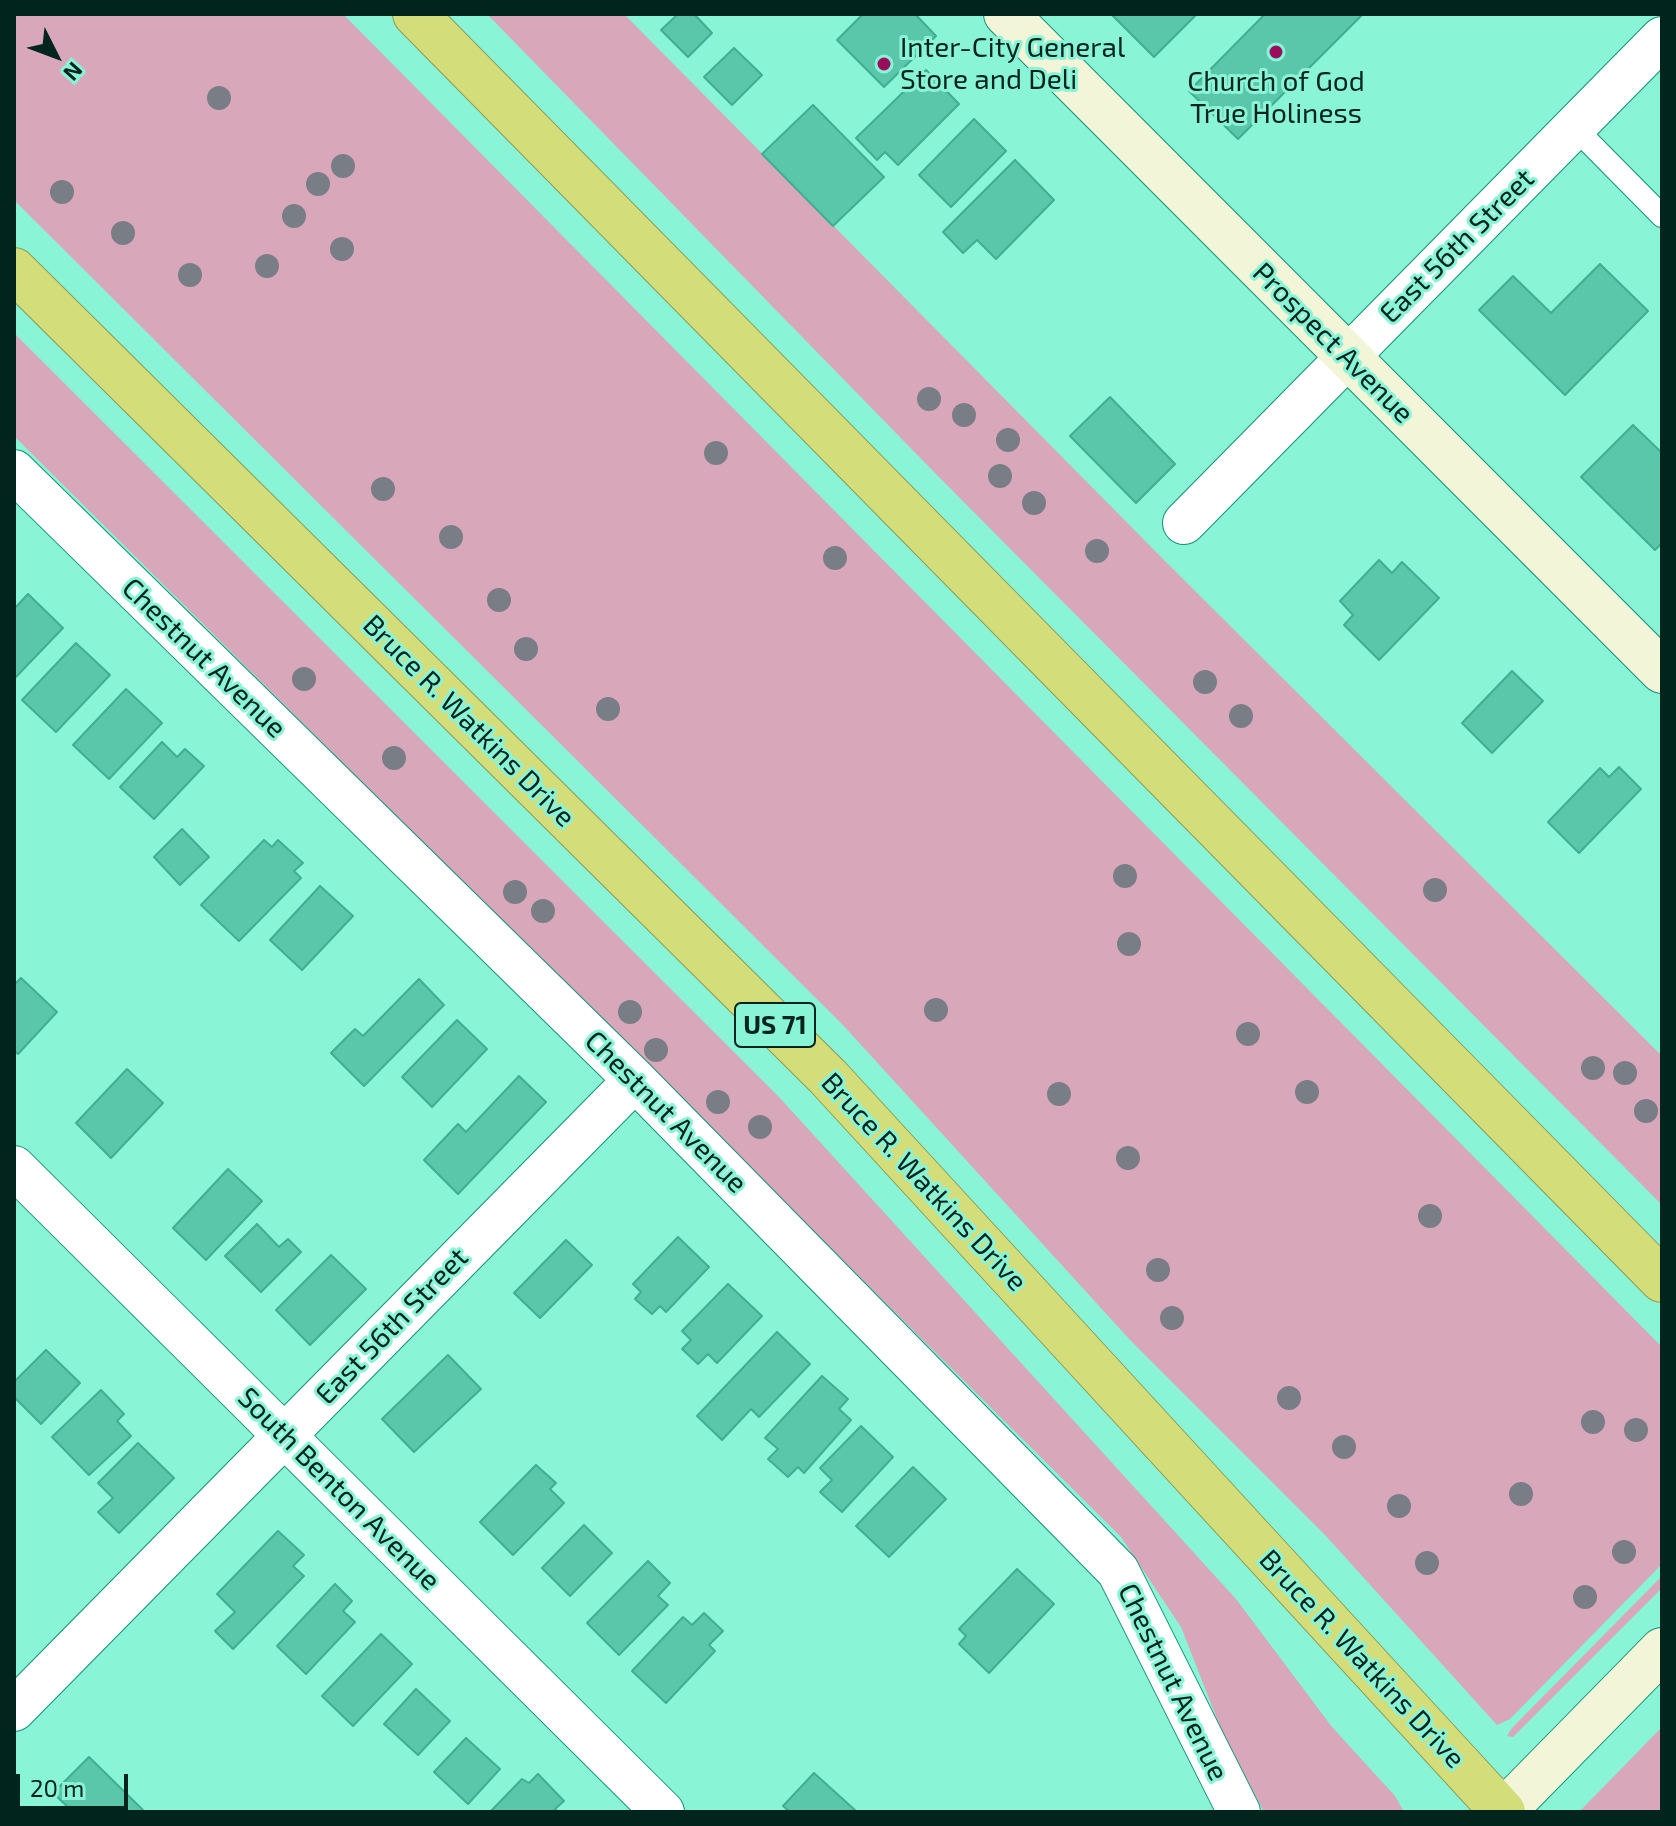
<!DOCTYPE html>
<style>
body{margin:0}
#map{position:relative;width:1676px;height:1826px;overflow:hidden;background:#8af4d6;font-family:"Exo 2",sans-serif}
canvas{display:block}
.frame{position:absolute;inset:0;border:16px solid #01241c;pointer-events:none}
.north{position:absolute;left:16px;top:16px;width:80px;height:80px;-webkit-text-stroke:6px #8af4d6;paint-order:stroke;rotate:132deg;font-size:22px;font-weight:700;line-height:32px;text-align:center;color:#01241c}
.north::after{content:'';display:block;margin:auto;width:28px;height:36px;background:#01241c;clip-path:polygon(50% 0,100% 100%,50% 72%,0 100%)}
.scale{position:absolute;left:16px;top:1774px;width:112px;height:36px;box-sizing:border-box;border:4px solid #01241c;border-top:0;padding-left:10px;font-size:24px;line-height:28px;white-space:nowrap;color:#01241c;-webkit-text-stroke:6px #8af4d6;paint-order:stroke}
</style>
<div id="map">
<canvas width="1676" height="1826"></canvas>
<div class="frame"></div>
<div class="north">N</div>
<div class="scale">20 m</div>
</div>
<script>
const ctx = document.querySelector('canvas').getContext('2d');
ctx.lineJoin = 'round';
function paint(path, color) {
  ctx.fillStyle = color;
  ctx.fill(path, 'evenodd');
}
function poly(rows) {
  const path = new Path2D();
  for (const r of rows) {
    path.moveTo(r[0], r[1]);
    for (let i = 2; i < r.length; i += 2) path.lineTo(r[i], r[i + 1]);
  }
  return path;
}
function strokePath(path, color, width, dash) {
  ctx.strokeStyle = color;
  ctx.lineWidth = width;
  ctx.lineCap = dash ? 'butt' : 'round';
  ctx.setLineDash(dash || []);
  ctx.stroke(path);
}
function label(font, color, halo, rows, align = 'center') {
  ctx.font = font + ' "Exo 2",sans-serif';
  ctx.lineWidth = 6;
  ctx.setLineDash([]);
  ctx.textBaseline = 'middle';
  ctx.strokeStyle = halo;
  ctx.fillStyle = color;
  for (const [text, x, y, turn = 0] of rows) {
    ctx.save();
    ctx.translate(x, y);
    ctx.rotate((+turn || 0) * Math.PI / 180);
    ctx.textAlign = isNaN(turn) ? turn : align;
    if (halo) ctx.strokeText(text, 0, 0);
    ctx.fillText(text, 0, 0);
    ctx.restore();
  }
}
paint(poly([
 [14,14,343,14,1662,1347,1662,1564,1510,1719,1497,1725,1326,1536,1131,1341,843,1025,14,200],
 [487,14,624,14,1165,561,1662,1056,1662,1205,935,473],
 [14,333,779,1097,1236,1599,1332,1727,1395,1796,1404,1812,1264,1812,1221,1729,1181,1627,1121,1537,14,436],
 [1662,1576,1662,1588,1513,1737,1507,1736,1512,1728],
 [1662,1727,1662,1812,1579,1812]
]), '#d8a7ba');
const building = poly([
 [678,14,694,14,712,33,688,57,661,30,678,14],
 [863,14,915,14,936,36,884,87,837,40,863,14],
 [1111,14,1197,14,1154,57,1111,14],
 [1265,14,1363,14,1238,139,1189,91,1265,14],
 [734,48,762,75,732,105,704,77,734,48],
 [926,70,959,104,898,165,885,152,877,160,856,138,926,70],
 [813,105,884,177,833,226,762,154,813,105],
 [974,119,1006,151,951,207,919,175,974,119],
 [1015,160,1054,200,996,259,977,240,963,253,943,232,1015,160],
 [1600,264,1648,311,1565,395,1479,310,1513,276,1551,313,1600,264],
 [1110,397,1175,464,1136,503,1070,436,1110,397],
 [1633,425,1662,453,1662,543,1655,550,1581,477,1633,425],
 [1379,560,1392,573,1402,562,1439,598,1379,660,1344,625,1353,615,1340,601,1379,560],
 [28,594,63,628,14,679,14,609,28,594],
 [76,643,110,675,56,732,22,700,76,643],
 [1512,671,1543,701,1492,753,1462,723,1512,671],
 [126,689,162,723,109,779,73,745,126,689],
 [162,742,177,757,185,749,204,766,154,819,120,787,162,742],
 [1619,767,1641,789,1579,853,1548,822,1600,768,1609,777,1619,767],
 [182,829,209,857,180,885,154,857,182,829],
 [264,840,272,847,278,840,303,863,294,871,301,878,239,941,201,905,264,840],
 [320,886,353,916,302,970,270,940,320,886],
 [21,978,57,1012,18,1054,14,1051,14,985,21,978],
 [419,979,444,1005,364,1086,331,1053,355,1029,363,1036,419,979],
 [457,1020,487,1049,432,1107,402,1077,457,1020],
 [127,1069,163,1103,111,1158,76,1123,127,1069],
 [519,1076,546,1102,458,1194,424,1160,458,1124,466,1132,519,1076],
 [228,1169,262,1201,206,1260,173,1228,228,1169],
 [257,1224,279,1247,288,1239,301,1252,261,1292,225,1256,257,1224],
 [678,1237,709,1267,666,1312,660,1306,652,1314,635,1299,641,1292,633,1284,678,1237],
 [566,1240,592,1265,540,1318,514,1293,566,1240],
 [331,1255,366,1289,310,1345,276,1310,331,1255],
 [728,1284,762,1316,717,1363,708,1354,698,1364,682,1349,691,1340,682,1331,728,1284],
 [777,1332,810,1364,759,1417,751,1409,722,1440,697,1416,777,1332],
 [46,1350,80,1383,41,1424,14,1397,14,1382,46,1350],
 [448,1355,481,1389,414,1452,382,1419,448,1355],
 [822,1376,848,1399,839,1409,851,1420,804,1473,798,1467,788,1477,768,1459,778,1449,765,1438,822,1376],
 [101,1390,124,1414,117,1421,131,1436,89,1475,52,1437,101,1390],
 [861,1426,893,1457,842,1512,820,1492,832,1480,820,1468,861,1426],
 [138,1443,174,1478,119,1533,98,1512,113,1498,98,1483,138,1443],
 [536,1465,556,1483,550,1489,564,1503,513,1555,480,1522,536,1465],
 [913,1467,946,1499,889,1557,856,1526,913,1467],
 [584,1525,612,1553,570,1596,542,1568,584,1525],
 [278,1531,304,1555,293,1566,304,1576,233,1649,215,1631,235,1612,217,1594,278,1531],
 [648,1561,670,1583,658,1596,668,1605,619,1655,587,1623,648,1561],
 [1017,1569,1054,1604,989,1673,959,1644,966,1636,959,1629,1017,1569],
 [335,1584,352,1601,343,1611,355,1622,306,1674,277,1646,335,1584],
 [704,1613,723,1631,709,1645,715,1651,666,1703,632,1671,683,1617,692,1625,704,1613],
 [381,1634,412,1664,353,1726,322,1696,381,1634],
 [416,1689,450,1721,418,1755,384,1724,416,1689],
 [466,1738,500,1769,468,1804,434,1772,466,1738],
 [89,1757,145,1812,73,1812,53,1793,89,1757],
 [814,1773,856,1811,855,1812,790,1812,783,1806,814,1773],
 [538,1774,564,1801,555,1809,558,1812,490,1812,522,1779,529,1783,538,1774]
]);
paint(building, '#5bc7aa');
strokePath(building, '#3fae92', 2);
const lane = poly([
 [1574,127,1662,216]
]);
const street = poly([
 [14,471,635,1080,1118,1571,1239,1812],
 [1184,523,1662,38],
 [14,1167,663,1812],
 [14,1710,635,1080]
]);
const secondary = poly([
 [1006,14,1662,671],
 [1503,1812,1662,1650]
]);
const highway = poly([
 [415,14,1662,1280],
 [14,270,828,1077,1503,1812]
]);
strokePath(lane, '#139177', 24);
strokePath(street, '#139177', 44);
strokePath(secondary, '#139177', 46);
strokePath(highway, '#8a9c58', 46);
strokePath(lane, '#fff', 22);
strokePath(street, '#fff', 42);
strokePath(secondary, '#f2f5d7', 44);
strokePath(highway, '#d3dd79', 44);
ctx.fillStyle = '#797e86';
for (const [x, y] of [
 [219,98],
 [343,166],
 [318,184],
 [62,192],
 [294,216],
 [123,233],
 [342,249],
 [267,266],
 [190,275],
 [929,399],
 [964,415],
 [1008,440],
 [716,453],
 [1000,476],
 [383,489],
 [1034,503],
 [451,537],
 [1097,551],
 [835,558],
 [499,600],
 [526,649],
 [304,679],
 [1205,682],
 [608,709],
 [1241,716],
 [394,758],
 [1125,876],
 [1435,890],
 [515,892],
 [543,911],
 [1129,944],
 [936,1010],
 [630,1012],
 [1248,1034],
 [656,1050],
 [1593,1068],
 [1625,1073],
 [1307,1092],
 [1059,1094],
 [718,1102],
 [1646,1111],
 [760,1127],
 [1128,1158],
 [1430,1216],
 [1158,1270],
 [1172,1318],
 [1289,1398],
 [1593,1422],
 [1636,1430],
 [1344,1447],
 [1521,1494],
 [1399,1506],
 [1624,1552],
 [1427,1563],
 [1585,1597]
]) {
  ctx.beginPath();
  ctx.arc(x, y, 12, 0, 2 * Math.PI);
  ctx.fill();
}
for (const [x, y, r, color] of [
 [1276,52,8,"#990c5e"],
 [884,64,8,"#990c5e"]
]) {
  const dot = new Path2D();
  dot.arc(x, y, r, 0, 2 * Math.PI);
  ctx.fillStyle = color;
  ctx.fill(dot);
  strokePath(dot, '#8af4d6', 3);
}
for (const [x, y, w] of [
 [775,1025,80]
]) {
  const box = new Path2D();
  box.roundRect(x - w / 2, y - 22, w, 44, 6);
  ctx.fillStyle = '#8af4d6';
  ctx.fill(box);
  strokePath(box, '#01241c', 2);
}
label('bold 26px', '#01241c', null, [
 ["US 71",775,1025]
]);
label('28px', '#01241c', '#8af4d6', [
 ["Inter-City General",900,48],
 ["Store and Deli",900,80],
 ["Church of God",1276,82,"center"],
 ["True Holiness",1276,114,"center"]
], 'left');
label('28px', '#01241c', '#8af4d6', [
 ["East 56th Street",1457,246,-45],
 ["Prospect Avenue",1333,343,45],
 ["Chestnut Avenue",204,658,44],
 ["Bruce R. Watkins Drive",469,721,45],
 ["Chestnut Avenue",666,1112,45],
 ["Bruce R. Watkins Drive",924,1182,47],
 ["East 56th Street",392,1326,-46],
 ["South Benton Avenue",339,1489,45],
 ["Bruce R. Watkins Drive",1362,1659,47],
 ["Chestnut Avenue",1173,1682,64]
]);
</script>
